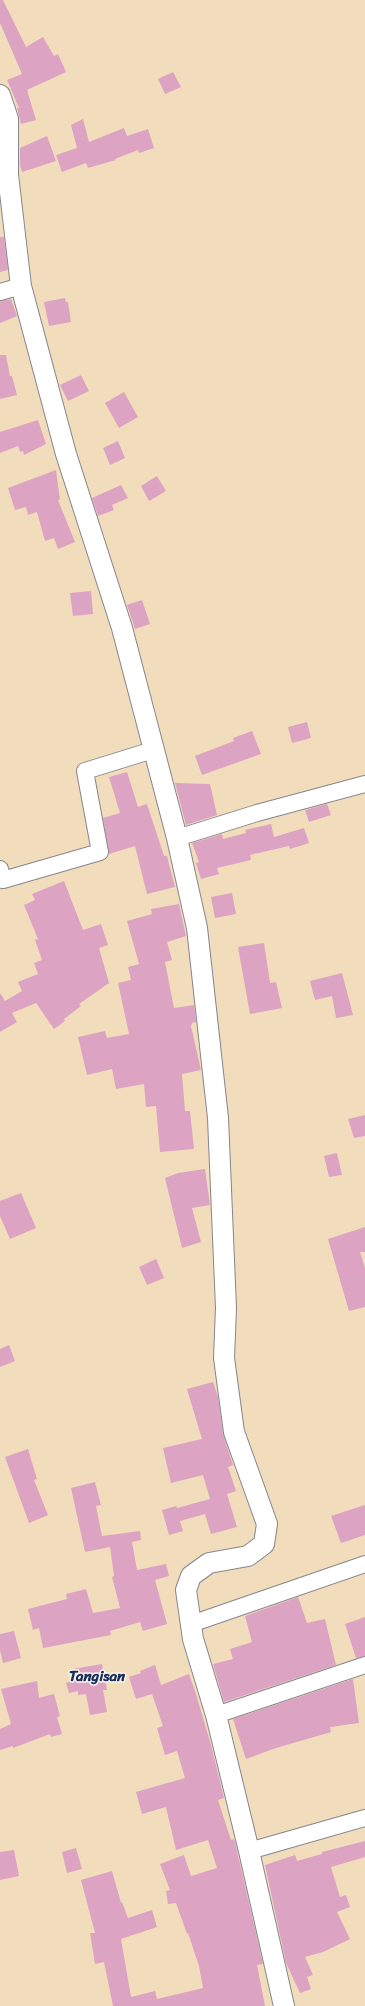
<!DOCTYPE html>
<style>
body{margin:0}
canvas{display:block;background:#f1dcbc}
</style>
<canvas width="365" height="2006"></canvas>
<script>
const ctx = document.querySelector('canvas').getContext('2d');
ctx.lineJoin = 'round';
function paint(path, color) {
  ctx.fillStyle = color;
  ctx.fill(path, 'evenodd');
}
function poly(rows) {
  const path = new Path2D();
  for (const r of rows) {
    path.moveTo(r[0], r[1]);
    for (let i = 2; i < r.length; i += 2) path.lineTo(r[i], r[i + 1]);
  }
  return path;
}
function strokePath(path, color, width, dash) {
  ctx.strokeStyle = color;
  ctx.lineWidth = width;
  ctx.lineCap = dash ? 'butt' : 'round';
  ctx.setLineDash(dash || []);
  ctx.stroke(path);
}
function label(font, color, halo, rows, align = 'center') {
  ctx.font = font + ' Sriracha,sans-serif';
  ctx.lineWidth = 3;
  ctx.setLineDash([]);
  ctx.textBaseline = 'middle';
  ctx.strokeStyle = halo;
  ctx.fillStyle = color;
  for (const [text, x, y, turn = 0] of rows) {
    ctx.save();
    ctx.translate(x, y);
    ctx.rotate((+turn || 0) * Math.PI / 180);
    ctx.textAlign = isNaN(turn) ? turn : align;
    if (halo) ctx.strokeText(text, 0, 0);
    ctx.fillText(text, 0, 0);
    ctx.restore();
  }
}
paint(poly([
 [0,0,3,0,26,47,43,37,54,56,58,54,66,72,27,90,36,120,21,124,17,108,19,108,7,80,22,74,0,23],
 [173,72,181,87,165,94,158,79],
 [83,119,89,142,124,128,127,136,148,129,154,148,139,153,138,150,115,159,116,160,88,168,86,163,62,172,56,155,77,148,71,125],
 [47,136,56,161,22,172,20,165,20,148],
 [0,237,4,237,8,270,0,272],
 [65,298,66,302,68,302,71,322,49,326,44,302],
 [11,299,17,316,0,323,0,301],
 [0,355,6,355,10,376,12,376,17,395,0,399],
 [81,375,89,391,68,401,60,385],
 [124,392,138,417,119,428,105,403],
 [38,420,46,444,24,455,23,451,20,452,18,446,0,453,0,432],
 [118,441,125,458,110,465,103,448],
 [56,470,60,500,58,500,75,542,58,549,54,538,45,541,37,512,28,515,26,507,15,510,8,488],
 [157,476,166,491,149,501,141,486],
 [121,485,128,498,112,505,114,510,98,516,92,498],
 [91,591,93,614,73,616,70,593],
 [142,600,150,624,135,629,127,605],
 [307,722,311,738,292,743,288,727],
 [252,731,261,754,202,775,195,756,234,741,233,738],
 [127,772,138,807,147,804,164,856,167,856,175,887,147,894,135,846,109,854,103,818,120,813,109,777],
 [175,783,210,784,217,815,186,825],
 [327,804,331,815,309,822,305,810],
 [271,824,274,837,304,828,309,843,290,849,289,846,250,855,251,860,217,868,219,874,201,879,196,863,199,862,192,843,222,834,223,839,246,833,245,830],
 [64,881,83,930,101,924,108,945,99,948,109,983,79,1004,81,1006,64,1019,65,1021,54,1029,36,1003,12,1013,17,1022,0,1032,0,993,5,1001,22,991,18,982,38,974,34,963,42,960,35,940,38,939,24,905,35,900,32,894],
 [232,893,236,914,215,918,211,897],
 [179,904,186,936,167,942,172,960,165,962,174,1008,194,1005,196,1022,192,1023,191,1026,201,1070,182,1074,185,1111,190,1111,194,1149,160,1152,156,1106,146,1107,144,1084,116,1089,112,1069,87,1075,78,1037,105,1031,107,1038,129,1034,118,983,131,980,128,967,139,964,127,921,152,914,151,909],
 [264,943,270,983,276,982,282,1008,250,1014,238,947],
 [342,973,353,1015,336,1018,332,996,315,1000,310,981],
 [365,1115,365,1136,354,1138,348,1119],
 [337,1153,342,1175,329,1177,324,1156],
 [205,1169,210,1205,192,1208,201,1242,182,1248,165,1178,178,1173],
 [21,1193,36,1228,10,1239,0,1216,0,1201],
 [365,1227,365,1252,360,1252,365,1268,365,1307,349,1311,328,1239],
 [156,1259,164,1278,147,1285,139,1267],
 [9,1345,15,1361,0,1367,0,1349],
 [213,1382,218,1397,223,1434,233,1465,228,1467,236,1491,227,1494,237,1527,211,1534,205,1514,180,1521,183,1531,169,1535,162,1510,176,1506,177,1508,210,1499,203,1475,171,1483,163,1448,202,1439,187,1389],
 [28,1449,37,1479,34,1480,48,1515,29,1523,5,1457],
 [95,1482,101,1505,96,1506,102,1536,140,1531,141,1540,132,1542,137,1570,166,1564,169,1576,155,1580,167,1624,143,1631,140,1622,110,1631,111,1635,43,1648,39,1628,33,1630,28,1609,67,1599,66,1594,86,1589,93,1613,120,1608,112,1577,114,1576,110,1547,85,1552,71,1488],
 [365,1505,365,1535,341,1543,331,1516],
 [298,1597,307,1623,325,1619,336,1665,224,1702,213,1664,233,1659,230,1649,252,1642,245,1616],
 [365,1617,365,1656,356,1658,345,1624],
 [14,1631,21,1658,3,1663,0,1650,0,1634],
 [102,1664,107,1690,103,1690,107,1712,90,1715,86,1694,78,1695,78,1691,69,1693,66,1683,75,1680,73,1669],
 [155,1665,161,1685,189,1674,196,1694,211,1745,224,1798,218,1800,231,1840,234,1839,235,1842,263,1964,257,1965,265,2006,113,2006,104,1962,95,1964,90,1933,95,1933,81,1880,112,1871,121,1903,122,1902,128,1918,152,1910,157,1927,121,1939,131,1997,155,1991,157,1999,203,1988,199,1966,188,1933,187,1934,176,1903,168,1904,166,1891,170,1890,160,1864,184,1855,191,1876,217,1868,208,1840,176,1850,166,1807,142,1814,136,1792,185,1778,177,1751,165,1755,157,1728,163,1726,152,1694,136,1699,129,1677,141,1673,140,1671],
 [353,1679,359,1723,330,1727,331,1732,276,1748,246,1759,233,1719],
 [37,1681,39,1698,54,1694,60,1716,57,1717,62,1734,51,1737,50,1734,13,1748,13,1746,0,1750,0,1729,11,1724,1,1689],
 [365,1841,365,1857,331,1867,340,1897,346,1895,350,1907,337,1912,350,1939,323,1952,305,1957,313,1975,307,1977,311,1989,300,1993,286,1963,265,1865,295,1855,297,1861,322,1854,322,1852],
 [76,1848,82,1869,67,1873,62,1852],
 [14,1850,19,1876,0,1880,0,1852]
]), '#dda3c3');
const minor = poly([
 [0,292,21,286],
 [177,838,257,813,365,784],
 [0,869,3,880,100,852,85,771,153,750],
 [191,1624,365,1564],
 [216,1715,365,1665],
 [249,1851,365,1818]
]);
const tertiary = poly([
 [0,95,8,119,8,175,21,286,66,454,122,628,177,838,197,928,218,1118,226,1308,224,1358,234,1432,267,1524,264,1544,248,1556,209,1563,191,1576,186,1590,193,1639,216,1715,249,1851,284,2006]
]);
strokePath(minor, '#86868d', 18);
strokePath(tertiary, '#86868d', 22);
strokePath(minor, '#fff', 16);
strokePath(tertiary, '#fff', 20);
label('bold 15px', '#1b2f5e', '#fbf7ec', [
 ["Tangisan",97,1677]
]);
</script>
